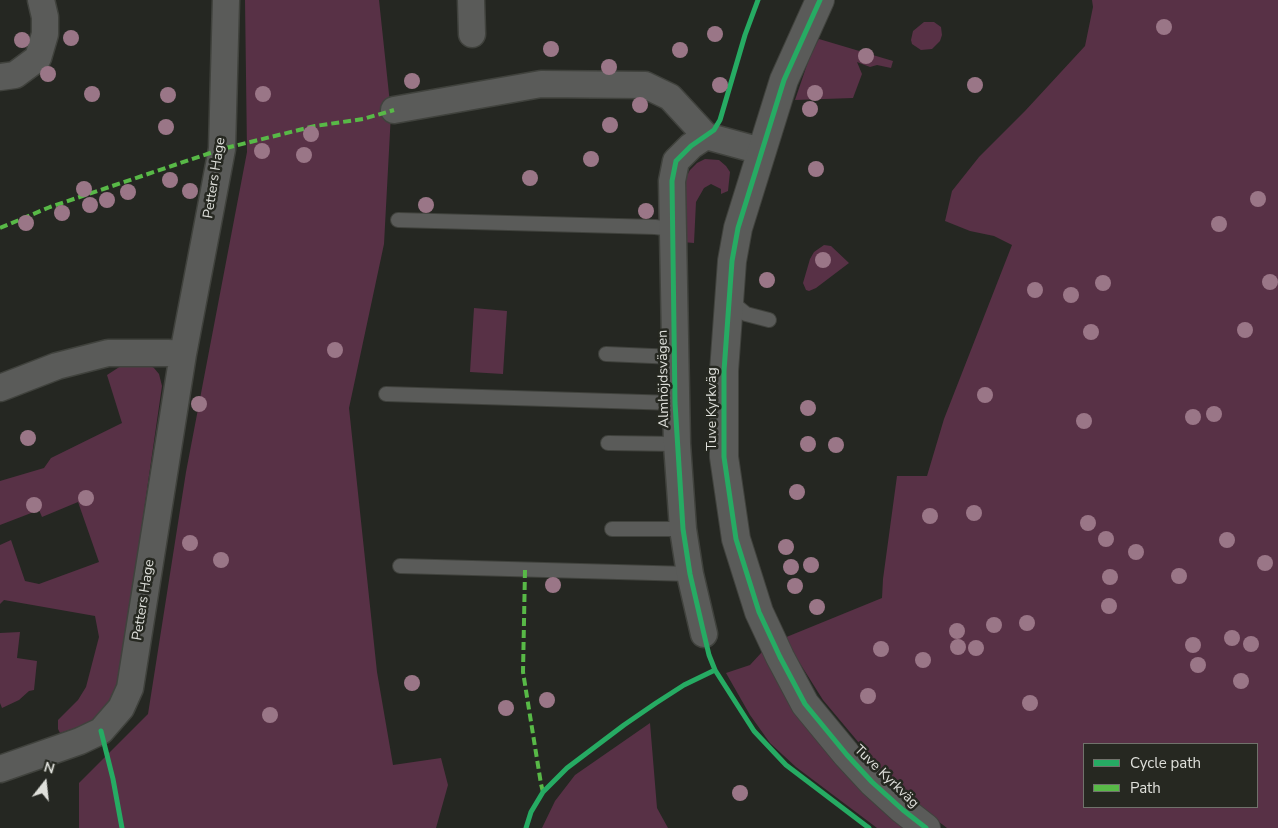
<!DOCTYPE html>
<meta charset="utf-8">
<style>
body{margin:0}
#map{position:relative;width:1278px;height:828px;overflow:hidden;background:#252722;font-family:"Nunito Sans",sans-serif}
canvas{display:block}
.legend{position:absolute;left:1083px;top:743px;width:175px;height:65px;box-sizing:border-box;background:#262821;border:1px solid #70726b;margin:0;padding:6px 9px;list-style:none;font-size:15px;color:#dfe0db}
.legend li{display:flex;align-items:center;gap:10px;height:25px}
.legend b{width:25px;border:1px solid #70726b}
.north{position:absolute;left:20px;top:758px;width:50px;height:50px;-webkit-text-stroke:4px #262821;paint-order:stroke;rotate:16deg;font-size:14px;font-weight:700;line-height:20px;text-align:center;color:#dfe0db}
.north::after{content:'';display:block;margin:auto;width:18px;height:22px;background:#dfe0db;clip-path:polygon(50% 0,100% 100%,50% 72%,0 100%)}
</style>
<div id="map">
<canvas width="1278" height="828"></canvas>
<ul class="legend">
<li><b style="height:6px;background:#26ab63"></b>Cycle path</li>
<li><b style="height:6px;background:#58b947"></b>Path</li>
</ul>
<div class="north">N</div>
</div>
<script>
const ctx = document.querySelector('canvas').getContext('2d');
ctx.lineJoin = 'round';
function paint(path, color) {
  ctx.fillStyle = color;
  ctx.fill(path, 'evenodd');
}
function poly(rows) {
  const path = new Path2D();
  for (const r of rows) {
    path.moveTo(r[0], r[1]);
    for (let i = 2; i < r.length; i += 2) path.lineTo(r[i], r[i + 1]);
  }
  return path;
}
function strokePath(path, color, width, dash) {
  ctx.strokeStyle = color;
  ctx.lineWidth = width;
  ctx.lineCap = dash ? 'butt' : 'round';
  ctx.setLineDash(dash || []);
  ctx.stroke(path);
}
function label(font, color, halo, rows, align = 'center') {
  ctx.font = font + ' "Nunito Sans",sans-serif';
  ctx.lineWidth = 5;
  ctx.setLineDash([]);
  ctx.textBaseline = 'middle';
  ctx.strokeStyle = halo;
  ctx.fillStyle = color;
  for (const [text, x, y, turn = 0] of rows) {
    ctx.save();
    ctx.translate(x, y);
    ctx.rotate((+turn || 0) * Math.PI / 180);
    ctx.textAlign = isNaN(turn) ? turn : align;
    if (halo) ctx.strokeText(text, 0, 0);
    ctx.fillText(text, 0, 0);
    ctx.restore();
  }
}
paint(poly([
 [245,0,379,0,391,113,384,244,349,408,377,672,393,765,441,758,448,785,436,828,79,828,79,783,148,714,186,472,247,152],
 [1092,0,1278,0,1278,828,947,828,901,793,823,700,784,638,882,598,883,579,897,476,927,476,944,419,1012,245,994,236,970,231,945,221,952,191,979,157,1025,111,1085,46,1093,7],
 [1084,744,1257,744,1257,807,1084,807],
 [924,22,934,22,941,27,942,35,940,41,932,49,921,50,912,44,911,40,913,31],
 [819,39,893,61,891,68,877,65,870,67,857,62,862,74,853,98,795,100,811,53],
 [705,159,719,160,726,166,730,172,728,191,721,194,721,189,711,184,704,188,696,202,694,243,682,242,683,183,690,170,697,163],
 [824,245,831,246,849,263,816,288,809,291,806,290,803,283,810,259,814,252],
 [474,308,507,311,503,374,470,372],
 [127,362,148,364,154,368,159,374,162,386,120,676,115,693,107,707,95,719,84,725,60,733,58,729,58,720,78,700,86,687,99,637,95,616,4,600,0,604,0,545,11,540,25,581,39,584,99,562,78,502,42,517,39,510,0,525,0,481,44,468,51,458,122,423,107,375],
 [20,632,17,658,37,661,34,690,29,691,19,700,2,708,0,703,0,633],
 [762,652,782,690,907,828,877,828,796,767,770,743,750,715,726,673,750,665],
 [650,723,657,808,668,828,542,828,555,801,575,775]
]), '#583146');
const service = poly([
 [398,220,655,227,672,229],
 [729,300,746,314,769,320],
 [606,354,675,357],
 [386,394,675,403],
 [608,443,677,444],
 [612,529,683,529],
 [400,566,690,574]
]);
const minor = poly([
 [471,0,472,34],
 [0,77,15,75,38,58,45,34,45,17,41,0],
 [394,110,541,84,645,85,670,97,706,136,761,151],
 [0,388,57,366,108,353,168,353,183,354],
 [704,634,690,574,683,529,677,444,672,181,676,161,691,146,706,136],
 [0,769,80,741,101,731,121,708,130,688,183,354,222,149,226,0]
]);
const tertiary = poly([
 [820,0,784,80,738,228,732,261,724,371,724,457,736,539,759,612,780,657,805,704,847,755,872,782,903,810,926,828]
]);
strokePath(service, '#40423d', 16);
strokePath(minor, '#40423d', 29);
strokePath(tertiary, '#40423d', 30);
strokePath(service, '#5a5b59', 14);
strokePath(minor, '#5a5b59', 26);
strokePath(tertiary, '#5a5b59', 28);
strokePath(poly([
 [0,228,50,207,222,149,315,126,363,119,394,110],
 [525,570,523,672,541,784,543,792]
]), '#58b947', 4, [8, 4]);
strokePath(poly([
 [820,0,784,80,738,228,732,261,724,371,724,457,736,539,759,612,780,657,805,704,847,755,872,782,903,810,926,828],
 [715,670,754,731,786,765,869,828],
 [101,731,113,779,122,828],
 [526,828,531,812,543,792,567,768,624,725,656,703,684,685,715,670,709,655,704,634,690,574,683,529,675,403,672,181,676,161,691,146,714,130,720,120,745,35,758,0]
]), '#26ab63', 5);
ctx.fillStyle = '#9a7687';
for (const [x, y] of [
 [1164,27],
 [715,34],
 [71,38],
 [22,40],
 [551,49],
 [680,50],
 [866,56],
 [609,67],
 [48,74],
 [412,81],
 [720,85],
 [975,85],
 [815,93],
 [92,94],
 [263,94],
 [168,95],
 [640,105],
 [810,109],
 [610,125],
 [166,127],
 [311,134],
 [262,151],
 [304,155],
 [591,159],
 [816,169],
 [530,178],
 [170,180],
 [84,189],
 [190,191],
 [128,192],
 [1258,199],
 [107,200],
 [90,205],
 [426,205],
 [646,211],
 [62,213],
 [26,223],
 [1219,224],
 [823,260],
 [767,280],
 [1270,282],
 [1103,283],
 [1035,290],
 [1071,295],
 [1245,330],
 [1091,332],
 [335,350],
 [985,395],
 [199,404],
 [808,408],
 [1214,414],
 [1193,417],
 [1084,421],
 [28,438],
 [808,444],
 [836,445],
 [797,492],
 [86,498],
 [34,505],
 [974,513],
 [930,516],
 [1088,523],
 [1106,539],
 [1227,540],
 [190,543],
 [786,547],
 [1136,552],
 [221,560],
 [1265,563],
 [811,565],
 [791,567],
 [1179,576],
 [1110,577],
 [553,585],
 [795,586],
 [1109,606],
 [817,607],
 [1027,623],
 [994,625],
 [957,631],
 [1232,638],
 [1251,644],
 [1193,645],
 [958,647],
 [976,648],
 [881,649],
 [923,660],
 [1198,665],
 [1241,681],
 [412,683],
 [868,696],
 [547,700],
 [1030,703],
 [506,708],
 [270,715],
 [740,793]
]) {
  ctx.beginPath();
  ctx.arc(x, y, 8, 0, 2 * Math.PI);
  ctx.fill();
}
label('14px', '#dfe0db', '#262821', [
 ["Petters Hage",215,178,-81],
 ["Almhöjdsvägen",664,379,-91],
 ["Tuve Kyrkväg",713,409,-90],
 ["Petters Hage",144,600,-81],
 ["Tuve Kyrkväg",886,777,44]
]);
</script>
